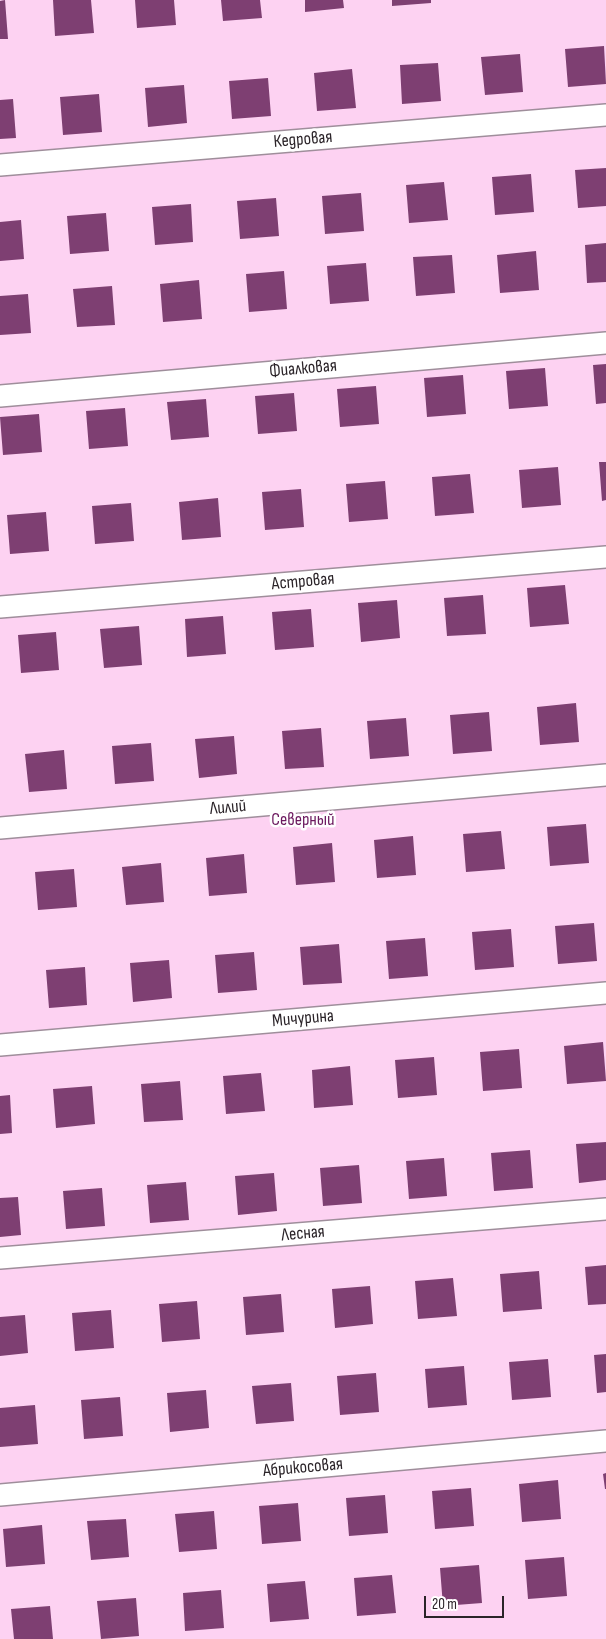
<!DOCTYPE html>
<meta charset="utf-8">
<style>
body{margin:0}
#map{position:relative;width:606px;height:1639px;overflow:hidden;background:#feebf9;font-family:"Sofia Sans Condensed",sans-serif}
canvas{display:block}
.scale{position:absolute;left:424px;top:1596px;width:80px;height:22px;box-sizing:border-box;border:2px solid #2b2429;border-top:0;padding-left:6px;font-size:15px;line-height:18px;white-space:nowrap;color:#2b2429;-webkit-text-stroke:4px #fff;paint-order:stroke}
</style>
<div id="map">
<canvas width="606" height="1639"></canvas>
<div class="scale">20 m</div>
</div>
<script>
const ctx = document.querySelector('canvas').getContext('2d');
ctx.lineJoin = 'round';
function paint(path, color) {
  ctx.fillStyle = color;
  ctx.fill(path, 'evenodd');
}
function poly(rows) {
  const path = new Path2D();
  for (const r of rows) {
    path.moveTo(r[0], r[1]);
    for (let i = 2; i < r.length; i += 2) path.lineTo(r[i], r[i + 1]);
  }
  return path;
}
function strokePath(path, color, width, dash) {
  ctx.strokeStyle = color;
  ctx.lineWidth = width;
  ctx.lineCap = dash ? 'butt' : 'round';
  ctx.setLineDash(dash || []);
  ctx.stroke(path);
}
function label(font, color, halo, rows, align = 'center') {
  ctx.font = font + ' "Sofia Sans Condensed",sans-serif';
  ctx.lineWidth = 5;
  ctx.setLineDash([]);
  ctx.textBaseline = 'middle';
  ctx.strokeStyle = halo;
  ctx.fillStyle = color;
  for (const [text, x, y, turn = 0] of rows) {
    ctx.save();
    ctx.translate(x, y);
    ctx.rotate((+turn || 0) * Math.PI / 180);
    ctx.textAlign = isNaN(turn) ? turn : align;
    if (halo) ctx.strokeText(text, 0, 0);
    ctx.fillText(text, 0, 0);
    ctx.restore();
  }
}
paint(poly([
 [0,0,606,0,606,1639,0,1639]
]), '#fdd2f2');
paint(poly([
 [5,0,8,39,0,39,0,1],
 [53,0,91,0,94,33,55,36],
 [135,0,174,0,176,25,137,28],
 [221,0,260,0,262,18,223,21],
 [305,0,343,0,344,8,305,12],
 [392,0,431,0,431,3,392,6],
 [604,46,606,84,568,87,565,49],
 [520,54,523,92,485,95,481,57],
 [438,63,441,101,402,104,400,65],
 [352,69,356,108,317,111,314,73],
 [268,78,271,116,232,119,229,81],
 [184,85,187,123,148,127,145,88],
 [99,94,102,132,63,135,60,97],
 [13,99,16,138,0,139,0,100],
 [606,168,606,206,578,208,575,170],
 [531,174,534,212,495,215,492,177],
 [444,182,448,220,409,223,406,185],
 [361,193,364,231,325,234,322,196],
 [276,198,279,236,240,239,237,201],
 [191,204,193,242,155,245,152,207],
 [106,213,109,251,70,254,67,216],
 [21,220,24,259,0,261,0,222],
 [606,243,606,282,587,283,585,245],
 [536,251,539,290,500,293,497,255],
 [452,255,455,293,416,296,413,257],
 [366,263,369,301,330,304,327,266],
 [284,271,287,309,249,312,246,274],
 [199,280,202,319,163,322,160,284],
 [112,286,115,325,77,327,73,289],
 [28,294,31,333,0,335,0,296],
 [606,364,606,403,596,404,593,365],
 [545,368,548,406,509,409,506,371],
 [463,375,466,414,427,417,424,378],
 [376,386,379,424,340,427,337,389],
 [294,393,297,431,258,434,255,396],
 [206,399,209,437,171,440,167,402],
 [125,408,128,446,89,449,86,411],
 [39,414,42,452,3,455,0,417],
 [599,462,606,462,606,500,602,501],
 [558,467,561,505,522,508,519,470],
 [470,474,474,513,435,516,432,477],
 [385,481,388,519,349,522,346,484],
 [301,489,304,527,265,530,262,492],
 [218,498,221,537,182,540,179,502],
 [131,503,134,541,95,544,92,506],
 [46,512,49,551,10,554,7,515],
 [565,585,569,624,530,627,527,588],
 [483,595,486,634,447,636,444,598],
 [397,600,400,638,361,642,358,603],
 [311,609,314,647,275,650,272,612],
 [223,616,226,654,187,657,185,619],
 [139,626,142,665,104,668,100,629],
 [56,632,59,670,21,673,18,635],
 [576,703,579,742,540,745,537,707],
 [489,712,492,751,453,754,450,715],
 [406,718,409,756,370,759,367,721],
 [321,728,324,767,285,769,282,731],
 [234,736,237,774,199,778,195,739],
 [151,743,154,781,115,784,112,746],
 [64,750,67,789,29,792,25,754],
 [586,824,589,863,550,866,547,827],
 [501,831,505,869,466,872,463,834],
 [413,836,416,875,377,878,374,840],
 [332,843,335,882,296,885,293,847],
 [244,854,247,893,209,896,206,858],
 [161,863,164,902,126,905,122,867],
 [74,869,77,907,38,910,35,872],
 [594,923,597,961,558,964,555,926],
 [511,929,514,967,475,970,472,932],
 [425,938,428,976,389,979,386,941],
 [339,944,342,983,303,985,300,947],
 [254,952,257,990,218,993,215,955],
 [169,960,172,998,133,1002,130,963],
 [85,967,87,1005,49,1008,46,970],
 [603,1042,606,1081,567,1084,564,1046],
 [519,1049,522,1088,483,1091,480,1052],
 [434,1057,437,1095,398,1098,395,1060],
 [350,1066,353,1105,314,1108,312,1070],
 [261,1073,265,1111,226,1114,223,1076],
 [180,1081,183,1120,144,1122,141,1084],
 [92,1086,95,1124,56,1128,53,1089],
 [10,1095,12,1133,0,1134,0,1096],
 [606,1142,606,1180,579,1183,576,1144],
 [530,1150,533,1188,494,1191,491,1153],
 [444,1158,447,1196,409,1199,406,1161],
 [359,1165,362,1203,323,1206,320,1168],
 [274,1173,277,1211,238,1215,235,1176],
 [186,1182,189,1220,150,1223,147,1185],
 [102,1188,105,1226,66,1229,63,1191],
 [18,1197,21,1235,0,1237,0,1198],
 [606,1265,606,1304,588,1305,585,1267],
 [539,1271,542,1309,503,1312,500,1274],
 [453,1278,457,1316,418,1319,415,1281],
 [370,1286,373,1324,335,1328,332,1289],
 [281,1294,284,1332,246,1335,243,1297],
 [197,1301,200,1339,162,1342,159,1304],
 [111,1310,114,1348,75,1351,72,1313],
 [25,1315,28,1353,0,1356,0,1317],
 [606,1354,606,1392,597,1393,594,1355],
 [548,1359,551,1397,512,1400,509,1362],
 [464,1366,467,1405,428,1408,425,1369],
 [376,1373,379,1412,340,1415,337,1376],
 [291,1383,294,1421,256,1424,252,1386],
 [206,1390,209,1428,170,1432,167,1393],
 [120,1397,123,1436,84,1439,81,1400],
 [35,1405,38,1444,0,1447,0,1408],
 [606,1473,606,1489,605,1489,603,1474],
 [558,1480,561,1519,522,1522,519,1484],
 [471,1488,474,1526,435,1529,432,1491],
 [385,1495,388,1533,349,1536,346,1498],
 [298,1503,301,1541,262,1544,259,1506],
 [214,1511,217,1549,179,1552,175,1514],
 [126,1519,129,1557,91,1560,87,1521],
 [42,1525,45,1564,6,1567,3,1529],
 [564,1557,567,1596,528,1599,525,1560],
 [479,1565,482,1603,443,1606,440,1568],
 [392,1575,396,1613,357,1616,354,1578],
 [305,1581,309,1619,270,1622,267,1584],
 [221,1590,224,1628,185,1631,183,1593],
 [136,1598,139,1636,101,1639,97,1601],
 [50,1606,53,1639,14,1639,11,1609]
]), '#7e3f72');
const street = poly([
 [0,165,606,115],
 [0,396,606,343],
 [0,607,606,557],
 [0,828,606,775],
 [0,1045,606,993],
 [0,1258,606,1209],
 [0,1495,606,1441]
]);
strokePath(street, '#9f8e9b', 24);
strokePath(street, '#fff', 21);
label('18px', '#2b2429', '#fff', [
 ["Кедровая",303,140,-5],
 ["Фиалковая",303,369,-5],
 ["Астровая",303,582,-5],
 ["Лилий",228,808,-5],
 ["Мичурина",303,1019,-5],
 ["Лесная",303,1234,-5],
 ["Абрикосовая",303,1468,-5]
]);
label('18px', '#6c195f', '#fff', [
 ["Северный",303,820]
]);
</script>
